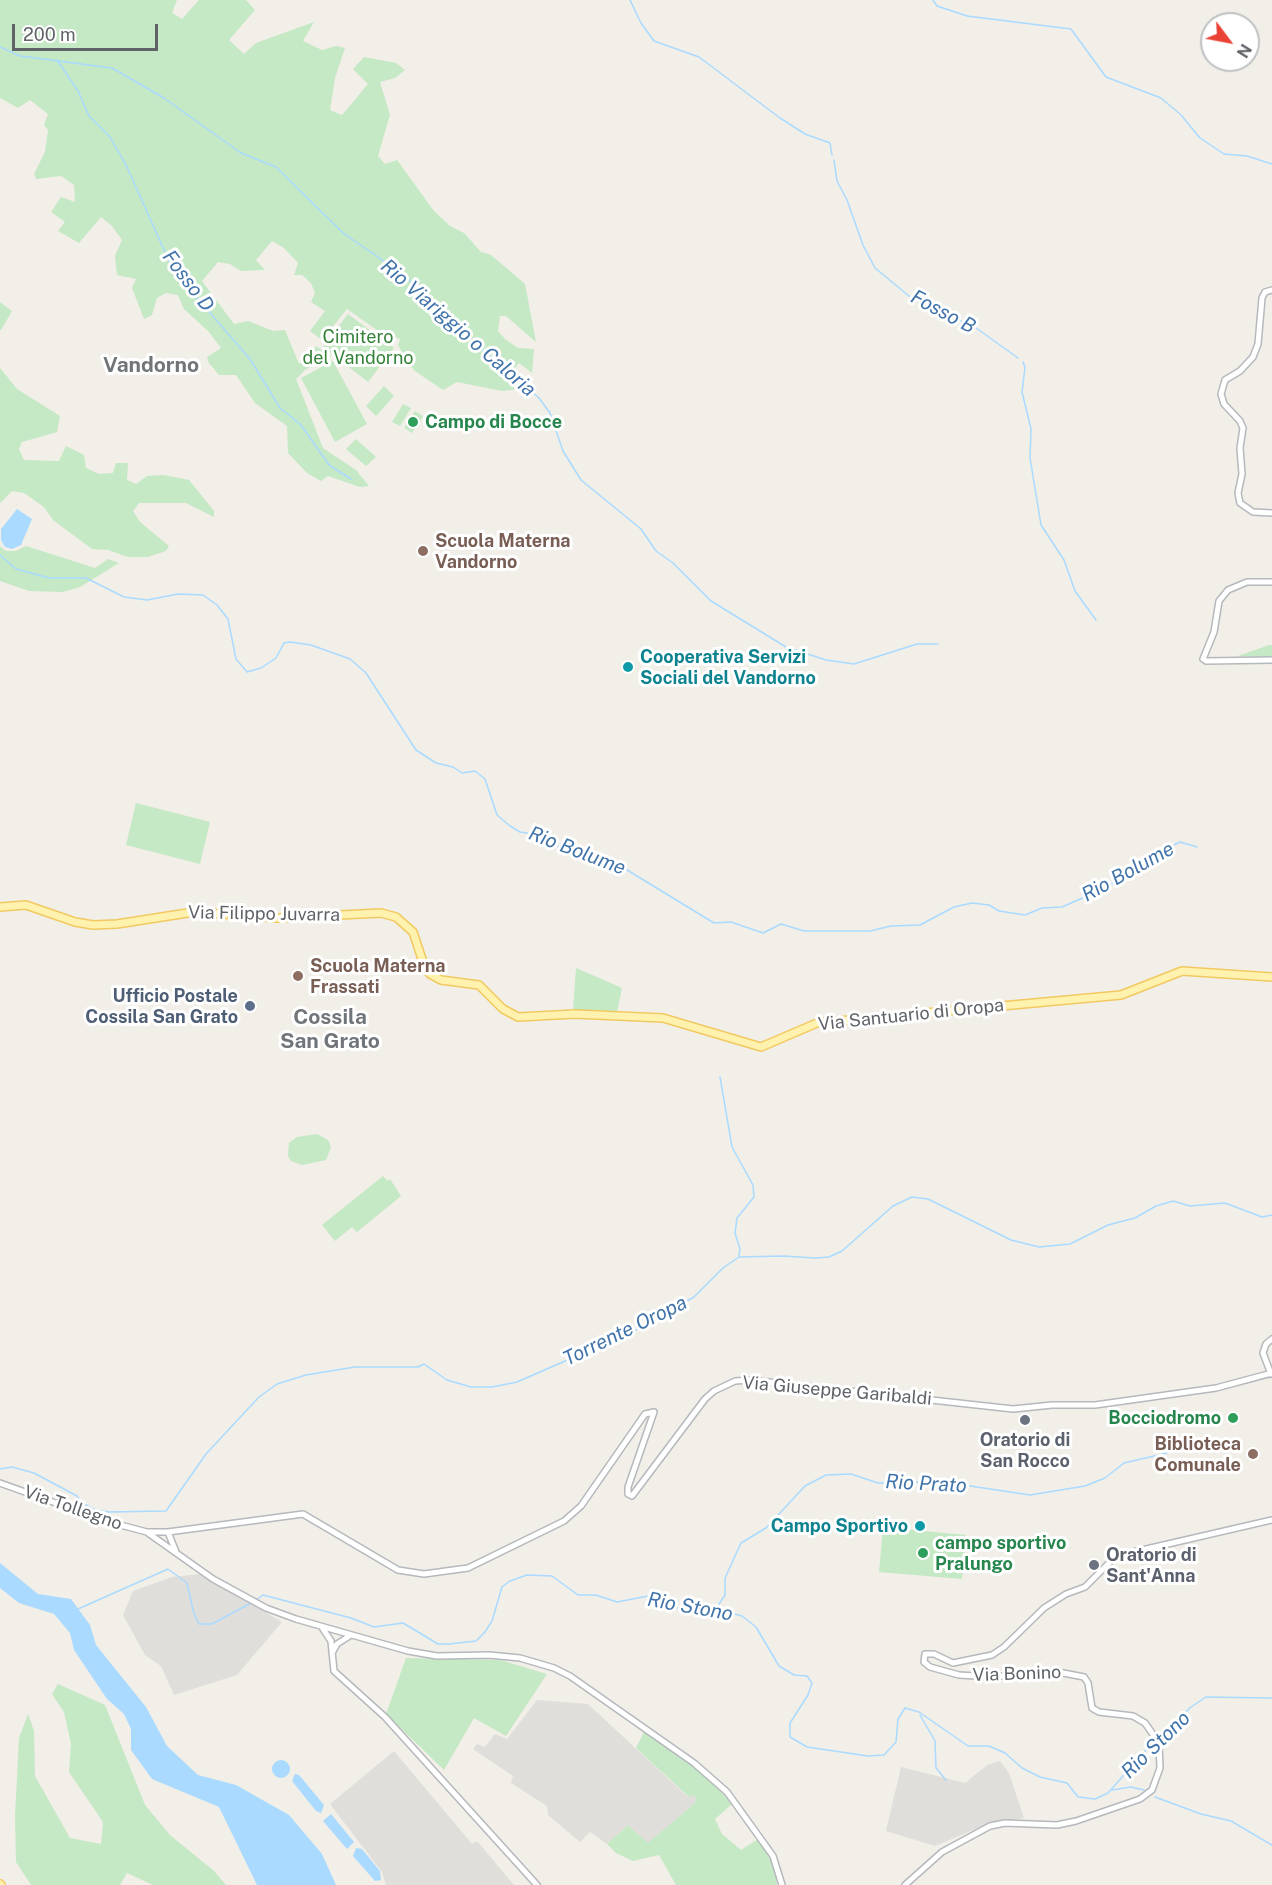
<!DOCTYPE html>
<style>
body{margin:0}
#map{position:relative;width:1272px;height:1885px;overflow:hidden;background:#f1efe8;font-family:"Public Sans",sans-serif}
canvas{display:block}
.north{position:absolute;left:1200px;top:12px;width:60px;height:60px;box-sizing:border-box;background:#fff;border:2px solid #bfc1c3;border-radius:50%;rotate:122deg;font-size:16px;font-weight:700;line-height:24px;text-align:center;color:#5f6368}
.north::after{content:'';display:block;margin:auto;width:21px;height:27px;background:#ea4335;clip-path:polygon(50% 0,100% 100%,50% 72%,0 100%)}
.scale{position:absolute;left:12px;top:24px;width:146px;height:27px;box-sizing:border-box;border:3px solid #5f6368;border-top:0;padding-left:8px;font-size:18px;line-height:21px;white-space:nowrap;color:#5f6368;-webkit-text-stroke:4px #fff;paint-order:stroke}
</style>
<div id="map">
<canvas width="1272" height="1885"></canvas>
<div class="north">N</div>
<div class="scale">200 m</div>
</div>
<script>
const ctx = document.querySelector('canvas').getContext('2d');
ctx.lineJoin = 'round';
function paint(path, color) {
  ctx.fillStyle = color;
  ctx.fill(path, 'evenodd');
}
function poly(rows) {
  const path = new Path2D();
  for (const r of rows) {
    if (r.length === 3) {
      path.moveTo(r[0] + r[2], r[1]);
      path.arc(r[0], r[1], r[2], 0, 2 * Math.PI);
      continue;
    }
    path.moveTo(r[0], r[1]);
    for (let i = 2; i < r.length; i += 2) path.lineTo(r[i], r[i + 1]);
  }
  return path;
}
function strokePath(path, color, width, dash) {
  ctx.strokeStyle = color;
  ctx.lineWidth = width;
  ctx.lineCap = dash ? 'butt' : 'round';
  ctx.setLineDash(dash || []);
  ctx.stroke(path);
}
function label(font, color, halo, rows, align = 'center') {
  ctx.font = font + ' "Public Sans",sans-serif';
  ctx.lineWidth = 6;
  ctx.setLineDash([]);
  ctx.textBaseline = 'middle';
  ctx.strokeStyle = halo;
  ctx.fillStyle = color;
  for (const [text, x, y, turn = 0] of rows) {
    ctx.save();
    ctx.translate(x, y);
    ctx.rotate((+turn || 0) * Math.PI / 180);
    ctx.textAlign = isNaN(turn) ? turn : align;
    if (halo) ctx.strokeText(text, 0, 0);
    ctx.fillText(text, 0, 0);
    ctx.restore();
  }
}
paint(poly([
 [200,1574,282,1622,237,1675,174,1695,161,1666,145,1655,123,1615,133,1591,172,1577],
 [537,1700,588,1704,688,1797,694,1795,696,1798,694,1804,648,1844,628,1825,607,1844,590,1832,580,1842,548,1815,547,1806,511,1783,513,1776,473,1749,477,1744,485,1747,495,1734,507,1739],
 [394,1751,472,1844,477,1841,514,1885,386,1885,382,1872,330,1804],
 [1000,1761,1009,1773,1024,1818,985,1825,935,1846,886,1831,901,1767,965,1783,987,1765]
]), '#e0deda');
paint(poly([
 [0,0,177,0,172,13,182,19,199,0,246,0,255,10,229,40,244,54,256,43,314,22,303,41,322,50,336,46,345,48,335,78,330,110,342,115,368,84,353,69,364,57,396,63,405,70,395,78,380,82,390,115,378,156,385,164,397,160,434,211,450,226,464,233,481,252,491,255,525,284,536,342,506,316,500,316,498,331,505,339,518,348,534,349,532,373,519,363,513,370,526,381,520,389,502,391,457,382,443,390,415,371,406,361,398,345,400,339,381,333,347,309,322,340,310,331,325,311,311,302,315,293,311,283,302,275,294,275,298,263,284,248,272,241,256,260,265,270,241,271,230,264,218,262,202,281,234,324,248,321,273,331,285,330,299,364,316,346,331,356,305,370,296,379,323,448,356,470,369,486,360,487,328,476,321,481,307,473,288,453,287,426,255,403,236,375,219,375,209,363,207,357,221,348,209,332,184,309,178,295,166,293,157,298,152,315,144,319,132,288,136,279,117,275,115,256,122,240,112,226,101,217,79,243,58,231,65,222,51,212,61,197,75,202,74,185,61,176,36,179,34,174,45,152,48,130,44,125,48,114,30,100,18,108,0,98],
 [0,302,12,311,1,330,0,330],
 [348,314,394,348,368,382,323,347],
 [333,361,367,424,335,442,301,378],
 [0,368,17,389,60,416,57,432,22,442,19,449,24,460,59,461,66,446,84,455,86,468,99,474,113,473,116,463,128,463,127,480,136,484,147,476,164,475,189,480,214,511,214,517,186,503,139,503,133,511,140,522,169,546,166,551,148,557,128,557,108,550,92,549,53,520,44,507,24,493,12,491,0,503],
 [384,386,394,396,376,416,366,406],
 [403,404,411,408,400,426,392,422],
 [415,411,423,416,412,433,404,428],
 [356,439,376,457,366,466,346,449],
 [0,546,6,551,16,551,26,546,95,568,108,559,119,563,80,587,63,592,29,591,0,581],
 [1269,645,1272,645,1272,657,1238,656],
 [136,803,210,822,200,864,126,845],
 [576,968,622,988,617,1012,573,1011],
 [317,1134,328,1140,331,1147,326,1160,302,1165,291,1161,288,1156,289,1143,297,1137],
 [383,1176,388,1181,390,1179,401,1196,357,1232,352,1227,335,1241,322,1225],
 [883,1527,966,1535,962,1579,879,1572],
 [406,1658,500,1660,547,1674,506,1736,474,1718,444,1770,386,1714],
 [58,1684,105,1705,145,1805,170,1835,214,1871,226,1885,153,1885,127,1873,120,1885,31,1885,16,1862,15,1816,19,1738,28,1714,34,1731,35,1776,70,1838,101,1844,103,1822,69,1772,71,1744,64,1712,52,1694],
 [644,1732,709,1778,732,1804,715,1819,722,1834,741,1850,758,1839,775,1868,777,1885,676,1885,659,1855,633,1861,616,1853,607,1844,628,1825,648,1843,694,1804,696,1799,694,1795,689,1797,636,1748]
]), '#c5e8c5');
paint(poly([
 [17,509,32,519,21,545,12,549,5,547,1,540,1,529],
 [0,1563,38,1594,71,1599,90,1625,96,1645,146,1707,167,1746,198,1775,236,1785,289,1815,322,1854,336,1885,257,1885,219,1807,152,1779,131,1750,131,1729,124,1714,107,1699,74,1650,70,1633,54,1614,19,1603,0,1588],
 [281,1769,9],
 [295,1774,299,1775,324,1805,321,1813,316,1811,292,1781],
 [331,1814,354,1842,347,1849,323,1821],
 [356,1848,362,1849,380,1871,381,1880,375,1881,353,1856]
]), '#aadaff');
strokePath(poly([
 [630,0,641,23,654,41,699,57,780,118,805,134,830,143,832,155],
 [933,0,937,6,967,16,1071,29,1106,77,1161,98,1181,115,1200,138,1224,154,1247,156,1272,164],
 [0,47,20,56,112,68,164,98,241,153,276,167,343,233,407,277,431,306,539,398,550,413,563,451,581,480,641,529,656,551,673,563,711,601,786,647,826,660,854,664,917,644,938,644],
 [57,60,78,91,89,116,110,137,126,165,169,261,184,283,250,359,280,408,301,425,329,465,351,479],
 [834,160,837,181,847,200,863,245,875,268,909,296,933,310,972,325,1018,358],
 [1023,362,1025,367,1022,392,1031,429,1030,458,1041,525,1064,560,1075,591,1096,620],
 [0,555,16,569,49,578,86,578,124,597,147,600,178,594,203,595,217,605,228,619,236,659,247,672,261,668,276,658,284,643,290,642,311,645,350,659,366,673,416,750,436,763,453,767,462,773,475,771,485,779,497,815,510,826,520,832,540,835,571,854,586,853,614,862,714,923,731,922,763,933,781,924,804,931,870,931,891,926,920,925,954,907,972,903,989,905,999,911,1025,915,1042,908,1062,907,1087,896,1152,864,1164,850,1180,842,1197,847],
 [720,1077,732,1147,753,1185,754,1197,737,1218,735,1233,740,1249,739,1256],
 [0,1469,12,1467,34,1473,77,1496,81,1502,93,1509,108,1512,166,1511,206,1454,259,1397,277,1384,306,1375,355,1367,418,1367,424,1364,447,1380,471,1387,492,1387,517,1382,636,1330,694,1297,723,1268,739,1257,784,1256,815,1258,829,1257,842,1251,893,1206,912,1197,928,1199,1011,1240,1039,1247,1070,1244,1108,1225,1135,1218,1156,1206,1173,1201,1190,1206,1225,1203,1262,1217,1272,1215],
 [255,1601,263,1595,351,1618,374,1627,403,1623,438,1644,449,1644,476,1641,485,1632,492,1621,502,1587,510,1581,527,1575,552,1576,578,1595,596,1595,617,1602,648,1596,667,1600,677,1608,724,1611,742,1616,756,1627,779,1666,794,1675,807,1676,812,1683,808,1695,790,1723,790,1737,807,1747,868,1756,884,1755,896,1742,898,1719,905,1708,919,1712,968,1746,989,1746,1005,1753,1022,1768,1040,1777,1067,1783,1078,1797,1095,1799,1108,1793,1155,1740],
 [78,1609,168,1569,187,1583,194,1614,199,1624,212,1624,251,1603],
 [715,1610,725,1595,725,1578,741,1543,766,1528,805,1486,826,1475,851,1474,878,1483,916,1482,935,1486,957,1484,1030,1495,1085,1486,1105,1478,1124,1463,1167,1453],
 [920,1715,935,1741,936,1768,946,1780],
 [1159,1737,1191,1707,1206,1697,1272,1698],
 [1112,1790,1131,1787,1144,1790],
 [1155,1797,1201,1814,1231,1821,1272,1845]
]), '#aadaff', 1.5);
const minor = poly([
 [1272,290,1265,292,1262,298,1258,344,1253,357,1240,371,1225,380,1221,394,1224,404,1240,421,1243,428,1240,448,1242,474,1238,493,1240,503,1253,512,1272,513],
 [1272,582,1247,582,1228,590,1219,601,1214,632,1203,659,1206,661,1272,660],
 [1271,1374,1263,1353,1266,1344,1272,1339],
 [0,1483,109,1522,147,1532,168,1532,303,1514,398,1570,424,1574,468,1568,564,1521,581,1506,645,1414,654,1412,628,1487,628,1494,632,1496,705,1399,714,1391,735,1381,750,1380,1013,1409,1052,1405,1095,1405,1216,1388,1272,1373],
 [168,1532,176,1552],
 [148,1533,213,1579,266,1608,296,1619,408,1651,437,1656,489,1655,520,1658,554,1668,570,1676,694,1763,727,1792,773,1856,782,1885],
 [323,1629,331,1641,334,1671,385,1717,537,1885],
 [332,1653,337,1644,351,1635],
 [905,1885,942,1852,990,1826,1005,1823,1057,1825,1076,1821,1140,1799,1152,1790,1160,1768,1159,1743,1145,1723,1133,1716,1099,1712,1092,1708,1088,1683,1084,1677,1053,1671,992,1677,959,1675,930,1667,924,1662,925,1654,934,1654,953,1663,992,1655,1004,1647,1044,1608,1066,1594,1085,1587,1116,1556,1272,1520]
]);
const major = poly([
 [0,907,26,905,75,922,93,925,117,924,194,912,278,918,381,913,396,917,413,932,425,968,430,974,441,980,479,985,503,1009,518,1017,575,1014,663,1018,761,1047,817,1023,1121,995,1182,971,1272,977],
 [0,1884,1,1885]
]);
strokePath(minor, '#b5b8bc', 8);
strokePath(major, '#f2c960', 10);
strokePath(minor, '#fff', 5);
strokePath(major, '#fff2af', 7);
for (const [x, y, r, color] of [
 [413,422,6,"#2e9e5b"],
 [423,551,6,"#8d6e63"],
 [628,667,6,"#0f9aa8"],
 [298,976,6,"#8d6e63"],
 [250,1006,6,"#5c6f8a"],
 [1233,1418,6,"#2e9e5b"],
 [1025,1420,6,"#6b7280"],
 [1253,1454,6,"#8d6e63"],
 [920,1526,6,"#0f9aa8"],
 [923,1553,6,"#2e9e5b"],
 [1094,1565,6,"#6b7280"]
]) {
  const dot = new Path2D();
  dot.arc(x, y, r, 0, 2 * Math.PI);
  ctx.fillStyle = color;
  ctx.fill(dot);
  strokePath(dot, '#fff', 2);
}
label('18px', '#348238', '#fff', [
 ["Cimitero",358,337],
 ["del Vandorno",358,358]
]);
label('bold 18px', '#27864d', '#fff', [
 ["Campo di Bocce",425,422],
 ["Bocciodromo",1221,1418,"right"],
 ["campo sportivo",935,1543],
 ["Pralungo",935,1564]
], 'left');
label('bold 18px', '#785e54', '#fff', [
 ["Scuola Materna",435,541],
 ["Vandorno",435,562],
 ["Scuola Materna",310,966],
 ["Frassati",310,987],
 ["Biblioteca",1241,1444,"right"],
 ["Comunale",1241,1465,"right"]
], 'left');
label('bold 18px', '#0d838f', '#fff', [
 ["Cooperativa Servizi",640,657],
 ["Sociali del Vandorno",640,678],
 ["Campo Sportivo",908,1526,"right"]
], 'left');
label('18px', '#5f6368', '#fff', [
 ["Via Filippo Juvarra",264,914,1],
 ["Via Santuario di Oropa",911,1015,-6],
 ["Via Giuseppe Garibaldi",837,1391,5],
 ["Via Tollegno",73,1508,19],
 ["Via Bonino",1017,1674,-2]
]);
label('bold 18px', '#4e5e75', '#fff', [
 ["Ufficio Postale",238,996],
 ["Cossila San Grato",238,1017]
], 'right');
label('bold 18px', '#5b616d', '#fff', [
 ["Oratorio di",1025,1440],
 ["San Rocco",1025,1461],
 ["Oratorio di",1106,1555,"left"],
 ["Sant'Anna",1106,1576,"left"]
]);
label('italic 20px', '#4174aa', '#fff', [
 ["Fosso D",188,281,53],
 ["Fosso B",943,312,28],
 ["Rio Viariggio o Caloria",458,328,41],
 ["Rio Bolume",577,851,21],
 ["Rio Bolume",1128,872,-29],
 ["Torrente Oropa",625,1331,-26],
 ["Rio Prato",926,1484,3],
 ["Rio Stono",690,1607,10],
 ["Rio Stono",1156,1745,-44]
]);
label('bold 21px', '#70757a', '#fff', [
 ["Vandorno",151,366],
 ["Cossila",330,1018],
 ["San Grato",330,1042]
]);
</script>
